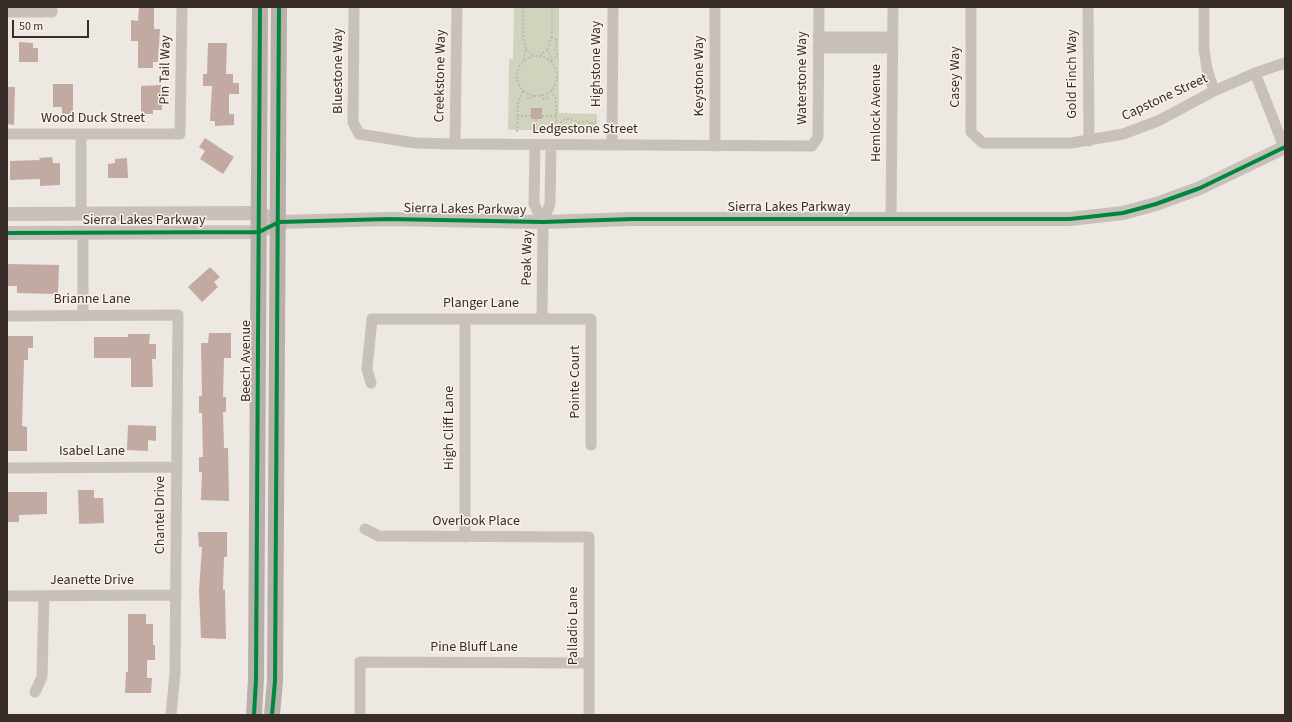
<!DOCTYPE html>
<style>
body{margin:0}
#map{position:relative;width:1292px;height:722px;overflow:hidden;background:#eee8e2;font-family:"Source Sans 3",sans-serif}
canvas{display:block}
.frame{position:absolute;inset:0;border:8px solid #382d29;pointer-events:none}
.scale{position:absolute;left:12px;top:20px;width:77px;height:18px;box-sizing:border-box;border:2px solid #382d29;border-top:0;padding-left:5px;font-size:12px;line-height:14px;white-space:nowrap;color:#382d29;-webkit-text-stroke:3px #faf2ea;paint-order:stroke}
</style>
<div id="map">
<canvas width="1292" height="722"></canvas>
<div class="frame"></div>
<div class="scale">50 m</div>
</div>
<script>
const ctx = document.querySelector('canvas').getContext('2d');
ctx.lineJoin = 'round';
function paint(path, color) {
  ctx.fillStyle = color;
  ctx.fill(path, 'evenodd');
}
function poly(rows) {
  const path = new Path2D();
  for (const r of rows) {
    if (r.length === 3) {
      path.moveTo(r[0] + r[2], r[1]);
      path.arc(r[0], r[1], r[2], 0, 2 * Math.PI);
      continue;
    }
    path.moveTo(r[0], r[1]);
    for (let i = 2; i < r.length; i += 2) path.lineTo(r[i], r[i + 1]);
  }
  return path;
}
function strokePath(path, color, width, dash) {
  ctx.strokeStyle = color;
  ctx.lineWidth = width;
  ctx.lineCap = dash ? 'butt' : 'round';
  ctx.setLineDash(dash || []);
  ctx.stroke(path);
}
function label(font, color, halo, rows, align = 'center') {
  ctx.font = font + ' "Source Sans 3",sans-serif';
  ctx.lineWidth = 3;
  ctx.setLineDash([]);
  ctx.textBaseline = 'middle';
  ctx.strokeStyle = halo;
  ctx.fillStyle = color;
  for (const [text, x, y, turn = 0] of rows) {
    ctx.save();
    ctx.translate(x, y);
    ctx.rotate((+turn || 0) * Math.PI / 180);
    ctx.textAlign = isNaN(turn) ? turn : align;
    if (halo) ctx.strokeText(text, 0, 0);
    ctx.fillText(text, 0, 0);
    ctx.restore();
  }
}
paint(poly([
 [514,7,559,7,559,113,597,114,597,126,591,131,575,131,575,125,545,125,545,130,508,130,509,59,513,59]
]), '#d0d4bc');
paint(poly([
 [139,7,154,7,154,29,160,29,158,62,153,62,153,68,138,68,138,41,131,41,131,20,138,21],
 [19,42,33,43,33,48,38,48,38,62,19,62],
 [208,43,227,43,226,74,233,74,233,83,239,83,239,94,229,94,229,114,234,114,234,125,215,126,215,121,210,121,212,86,203,86,203,74,207,74],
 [53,84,73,84,73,114,62,114,62,107,53,107],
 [161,85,162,110,153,110,153,114,141,114,141,86],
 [7,87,15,87,14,125,7,124],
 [531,108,542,108,542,119,531,119],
 [205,138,234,157,223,174,200,159,205,151,199,147],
 [52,157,53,163,60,163,60,185,40,186,40,179,10,180,10,161,40,160,39,158],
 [127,158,128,178,108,178,108,164,115,163,115,159],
 [7,264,59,265,58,294,17,293,17,286,7,286],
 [210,267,220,277,214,282,218,287,202,302,188,287],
 [209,333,231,333,231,358,224,358,223,397,226,397,226,412,223,412,224,448,228,448,229,501,201,500,202,472,199,472,199,457,203,457,202,413,199,413,199,396,202,396,201,343,208,343],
 [128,334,150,334,149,344,156,344,156,359,152,359,153,387,131,387,131,358,94,358,94,337,128,337],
 [7,336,33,336,33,348,28,348,28,360,24,360,22,426,27,427,27,451,7,451],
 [128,425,156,426,156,441,148,440,148,451,127,450],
 [78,490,94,490,94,498,103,498,104,523,79,524],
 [7,492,47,492,47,514,19,515,19,522,7,522],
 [198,532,227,532,227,557,224,557,223,590,225,590,226,639,201,638,199,590,202,547,199,547],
 [128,614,146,614,146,624,153,624,153,645,155,645,155,660,147,660,147,678,152,678,151,693,125,693,126,672,128,672]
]), '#c2aaa3');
strokePath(poly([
 [523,7,523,36,526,49,523,61],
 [526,49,534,56],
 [537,76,20],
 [540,56,548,49],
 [551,60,556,57,557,53,555,49,557,40,551,37],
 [552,61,548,49,552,33,552,7],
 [551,90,556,99,556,127],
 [528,93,528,99,533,98,534,95],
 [540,95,544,99,547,98,547,93],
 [517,116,531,116],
 [542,116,556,116],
 [536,119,536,132],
 [591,124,599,121],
 [561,127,561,122,565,119,570,119,578,123,588,121,591,124,588,133],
 [517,132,518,101,524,90]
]), '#c0b8b3', 2, [2, 2]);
strokePath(poly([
 [354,7,353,122,359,134,415,143,455,144,812,146,818,137,819,7],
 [971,7,971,132,983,143,1071,143,1123,134,1158,121,1214,91,1255,73,1285,63],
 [1088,7,1089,141],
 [1204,7,1204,49,1207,69,1214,91],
 [7,12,52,12,52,7],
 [818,37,892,37],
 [818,48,892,48],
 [1255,73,1284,147],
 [7,134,180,134,182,7],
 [455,144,457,7],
 [535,145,534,204,543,222],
 [612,145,613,7],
 [715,146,715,7],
 [81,213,81,134],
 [891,219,893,7],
 [83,233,83,315],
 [7,316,178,315,175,674,171,715],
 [542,319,543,222,550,204,551,145],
 [371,383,367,369,372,319,591,319,591,445],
 [7,468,176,467],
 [365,529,379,536,589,537,589,715],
 [465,537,465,319],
 [7,596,176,595],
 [35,692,42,677,44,596],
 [360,715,360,662,589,663]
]), '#c7c0bb', 11);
strokePath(poly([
 [7,214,260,213,268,217],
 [7,233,259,232,279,222,389,219,543,222,633,219,1070,219,1123,213,1156,204,1200,188,1285,147]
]), '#c7c0bb', 14);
strokePath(poly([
 [254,715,256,679,260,7],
 [272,715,275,681,279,7]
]), '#b8b0ab', 16);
strokePath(poly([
 [7,233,259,232,279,222,389,219,543,222,633,219,1070,219,1123,213,1156,204,1200,188,1285,147],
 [254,715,256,679,260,7],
 [272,715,275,681,279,7]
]), '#00873e', 4);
label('14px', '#382d29', '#faf2ea', [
 ["Highstone Way",597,64,-90],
 ["Pin Tail Way",166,70,-89],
 ["Bluestone Way",339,71,-90],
 ["Gold Finch Way",1073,74,-90],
 ["Creekstone Way",441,76,-89],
 ["Keystone Way",700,76,-90],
 ["Casey Way",956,77,-90],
 ["Waterstone Way",803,78,-90],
 ["Capstone Street",1165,98,-25],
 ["Hemlock Avenue",877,113,-90],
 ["Wood Duck Street",93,119],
 ["Ledgestone Street",585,130],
 ["Sierra Lakes Parkway",789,208],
 ["Sierra Lakes Parkway",465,210,1],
 ["Sierra Lakes Parkway",144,221],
 ["Peak Way",528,258,-89],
 ["Brianne Lane",92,300],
 ["Planger Lane",481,304],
 ["Beech Avenue",247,361,-90],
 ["Pointe Court",576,382,-90],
 ["High Cliff Lane",450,428,-90],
 ["Isabel Lane",92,452],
 ["Chantel Drive",161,515,-90],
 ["Overlook Place",476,522],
 ["Jeanette Drive",92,581],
 ["Palladio Lane",574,626,-90],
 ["Pine Bluff Lane",474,648]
]);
</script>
